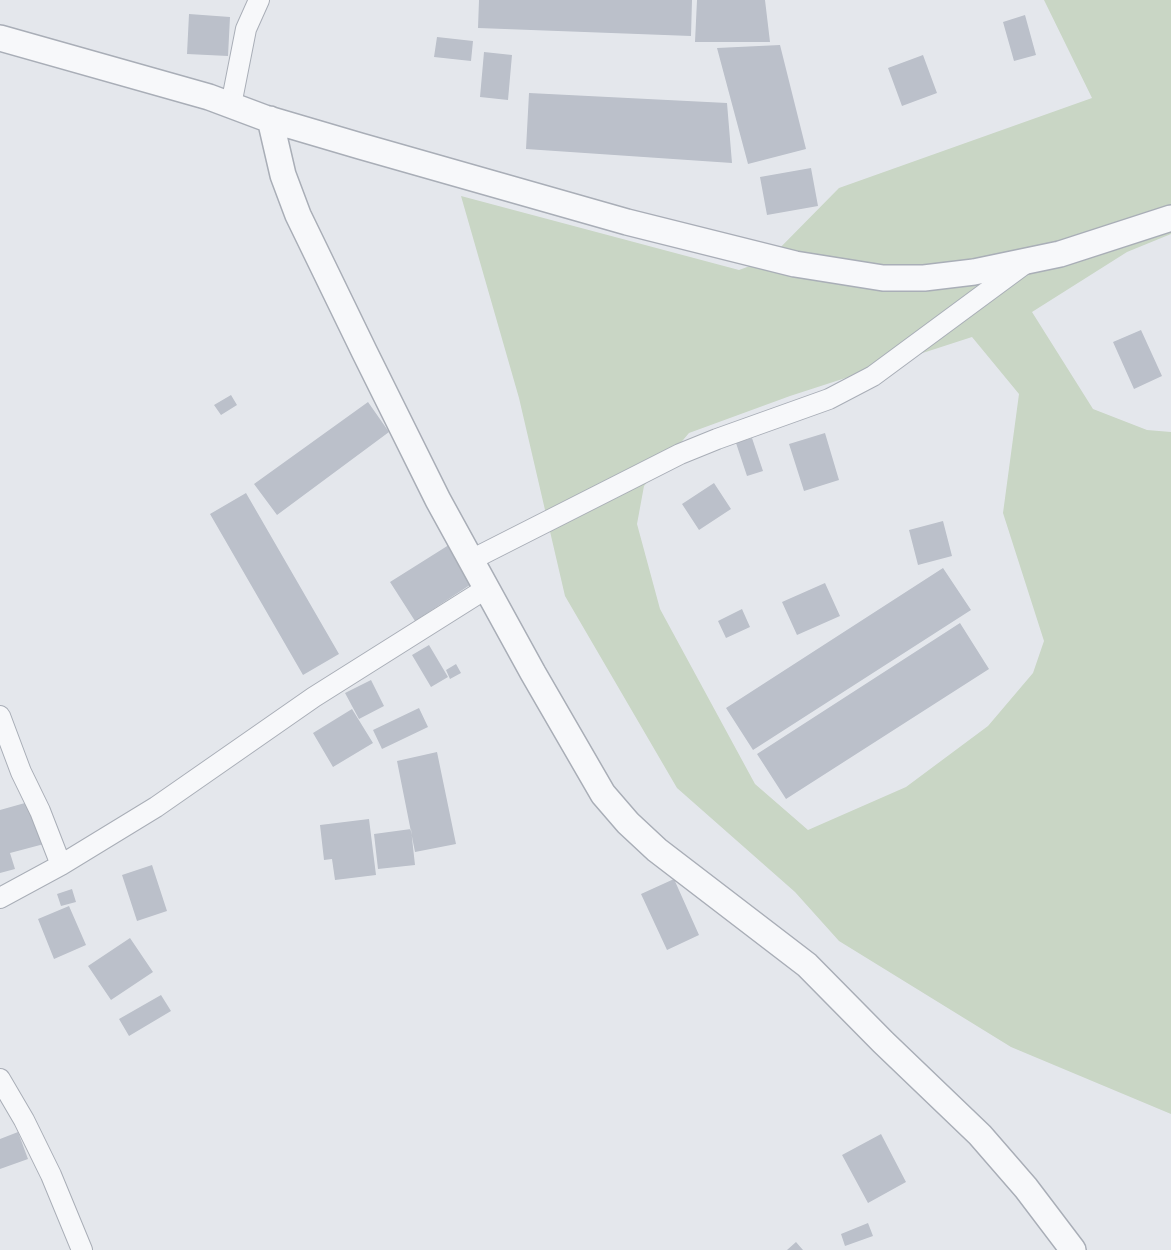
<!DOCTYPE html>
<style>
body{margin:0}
canvas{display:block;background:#e4e7ec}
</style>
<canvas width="1171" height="1250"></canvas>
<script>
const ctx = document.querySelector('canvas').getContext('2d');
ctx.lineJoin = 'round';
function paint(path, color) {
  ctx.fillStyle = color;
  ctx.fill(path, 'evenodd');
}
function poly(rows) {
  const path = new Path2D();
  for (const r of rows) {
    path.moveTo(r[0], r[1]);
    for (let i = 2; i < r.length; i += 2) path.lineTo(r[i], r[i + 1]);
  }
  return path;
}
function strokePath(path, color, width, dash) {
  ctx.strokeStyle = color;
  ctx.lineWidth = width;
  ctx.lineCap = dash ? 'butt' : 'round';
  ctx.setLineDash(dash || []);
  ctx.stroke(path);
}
paint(poly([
 [1044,0,1171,0,1171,234,1127,252,1032,312,1093,409,1147,430,1171,432,1171,1114,1011,1047,839,941,795,892,677,788,565,596,519,398,461,196,739,270,769,259,839,188,1092,98],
 [972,337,1019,394,1003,513,1044,641,1033,673,988,726,906,787,808,830,755,784,660,609,637,524,644,486,689,433,790,396]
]), '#c9d6c5');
paint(poly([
 [479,0,692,0,691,36,478,28],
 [697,0,765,0,770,42,695,42],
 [189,14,230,17,228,56,187,54],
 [1025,15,1036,55,1014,61,1003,22],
 [437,37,473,41,471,61,434,57],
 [780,45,806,149,748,164,717,48],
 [484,52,512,55,508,100,480,97],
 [923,55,937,93,902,106,888,68],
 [529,93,727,103,732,163,526,149],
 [811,168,818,206,767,215,760,177],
 [1141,330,1162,376,1134,389,1113,342],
 [231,395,237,405,221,415,214,405],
 [368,402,389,432,277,515,254,484],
 [825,433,839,480,804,491,789,444],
 [752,438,763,471,747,476,736,443],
 [714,483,731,509,699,530,682,504],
 [246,493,339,654,303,675,210,514],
 [943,521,952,556,918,565,909,530],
 [452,543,476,581,415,621,390,582],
 [943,568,971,610,753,750,726,708],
 [825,583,840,616,797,635,782,602],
 [742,609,750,627,726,638,718,621],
 [960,623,989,669,786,799,757,754],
 [429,645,448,677,431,687,412,655],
 [456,664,461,673,450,679,446,670],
 [371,680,384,706,359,719,345,693],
 [419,708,428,727,382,749,373,730],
 [352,709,373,743,333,767,313,733],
 [437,752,456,844,415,852,397,761],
 [32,801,44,844,10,853,15,869,0,873,0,810],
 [369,819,376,875,335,880,332,859,324,860,320,825],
 [411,829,415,865,378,869,374,834],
 [152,865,167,911,137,921,122,875],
 [674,879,699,935,667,950,641,894],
 [72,889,76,902,61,906,57,894],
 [69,906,86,945,54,959,38,919],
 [130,938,153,972,111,1000,88,966],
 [161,995,171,1011,129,1036,119,1019],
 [18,1132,28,1159,0,1169,0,1139],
 [881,1134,906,1182,868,1203,842,1155],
 [868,1223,873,1236,845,1246,841,1234],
 [796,1242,803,1250,787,1250]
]), '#bbc0ca');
const minor = poly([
 [231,105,246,29,259,0],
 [471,560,680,454,717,439,829,399,873,376,1026,263],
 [0,716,21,772,40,811,61,865],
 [0,898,61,865,156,807,314,697,487,588],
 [0,1079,24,1120,51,1175,82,1250]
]);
const tertiary = poly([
 [0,38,209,97,265,118,360,146,627,222,795,264,883,278,924,278,974,272,1060,254,1171,218],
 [270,119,283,175,298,215,364,351,438,500,533,673,603,794,628,823,657,850,807,965,883,1042,980,1135,1026,1188,1073,1250]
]);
strokePath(minor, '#a9aeb7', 22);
strokePath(tertiary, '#a9aeb7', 28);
strokePath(minor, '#f7f8fa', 20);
strokePath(tertiary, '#f7f8fa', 25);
</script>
